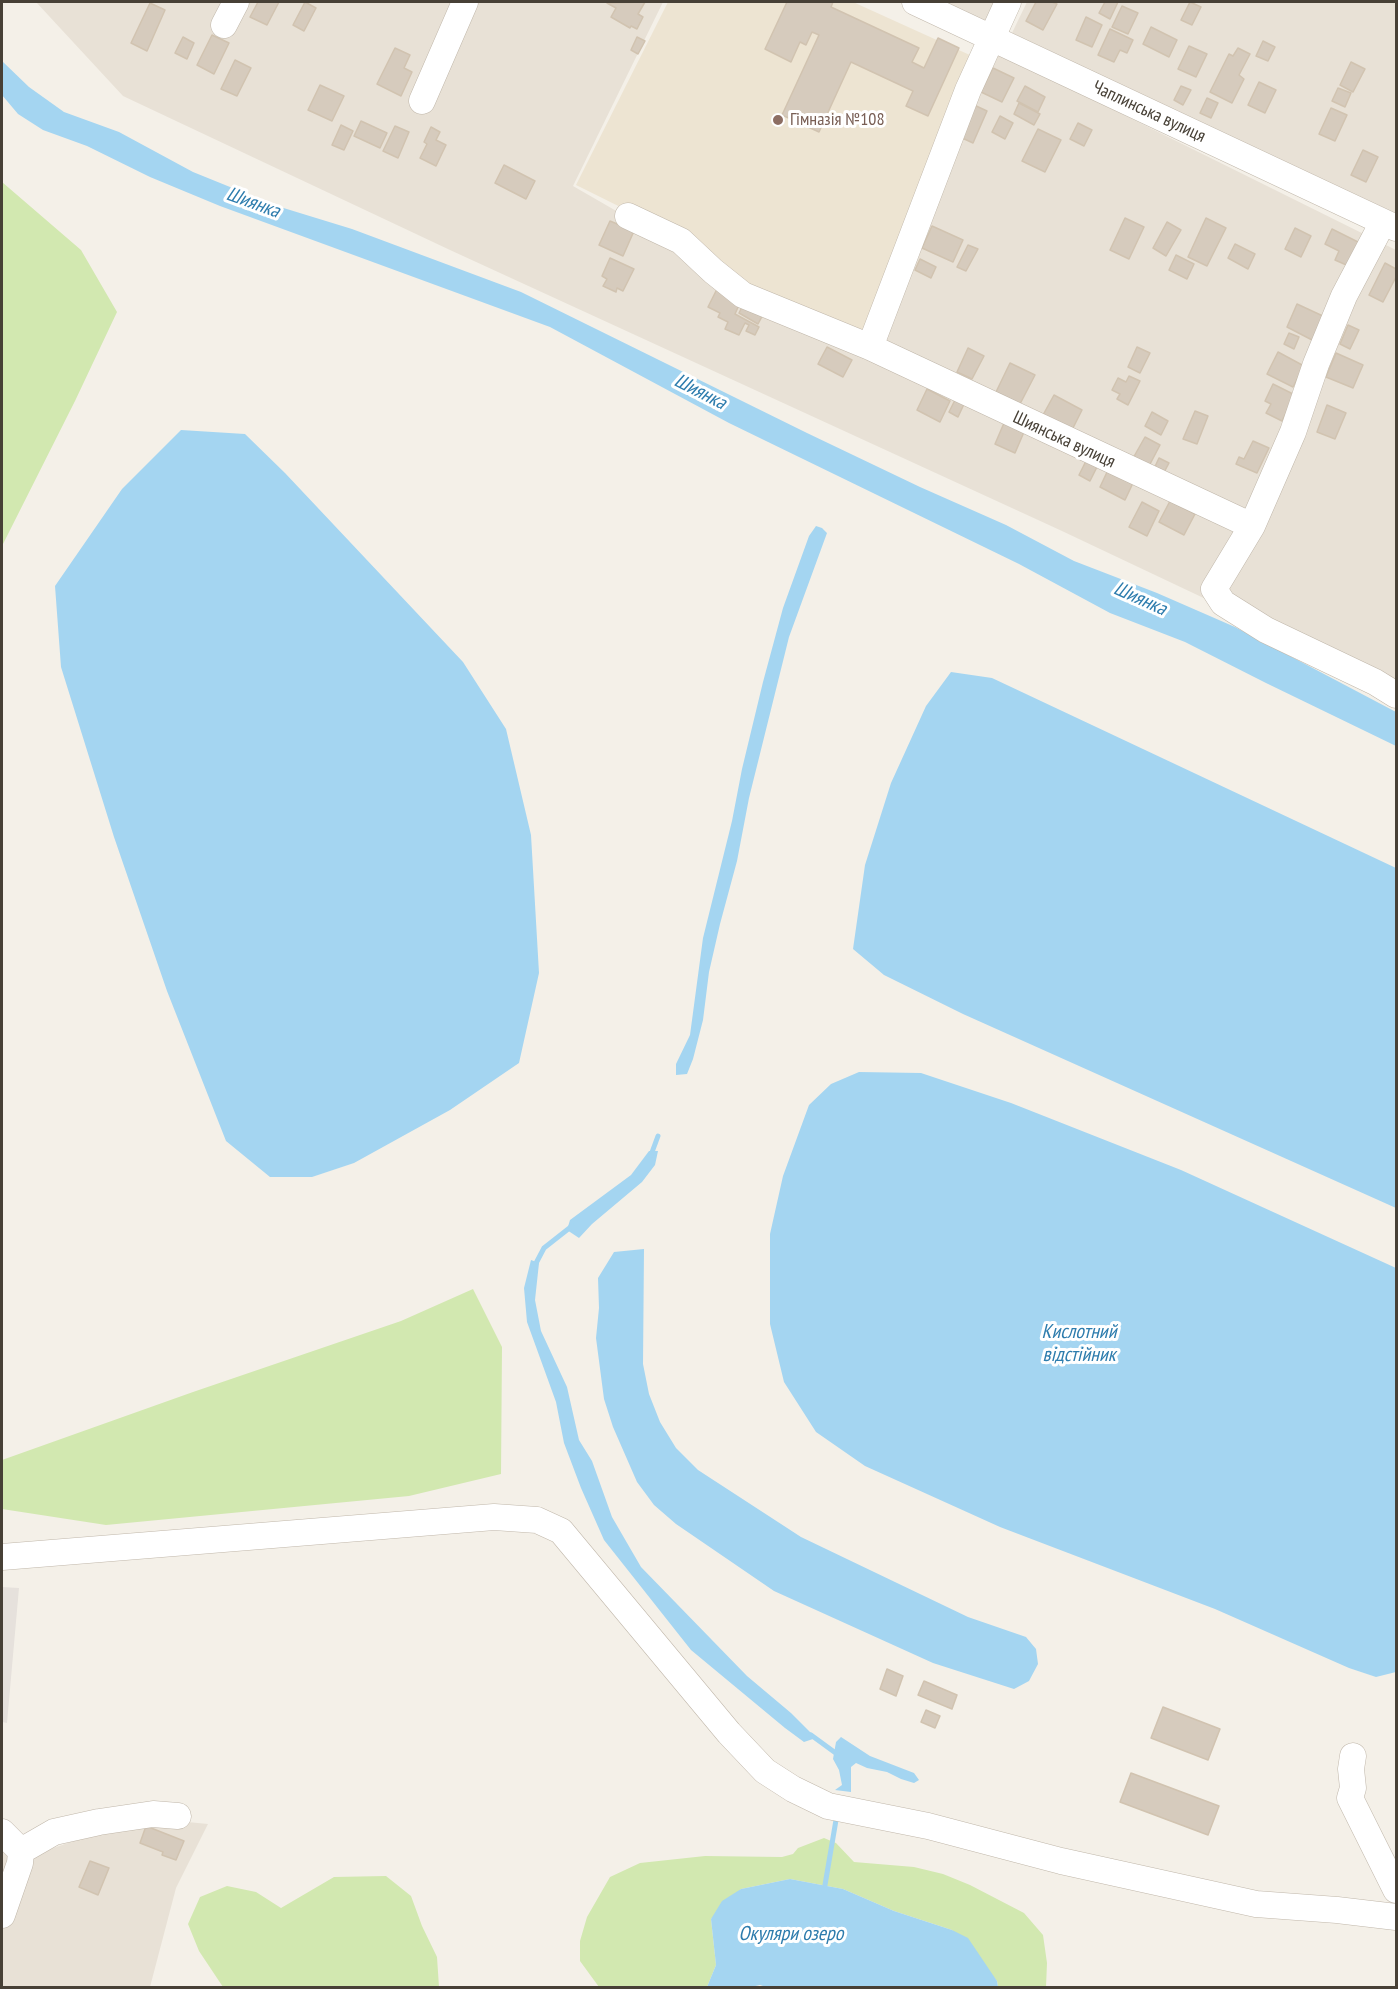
<!DOCTYPE html>
<meta charset="utf-8">
<style>
body{margin:0}
#map{position:relative;width:1398px;height:1989px;overflow:hidden;background:#f4f0e8;font-family:"PT Sans Narrow",sans-serif}
canvas{display:block}
.frame{position:absolute;inset:0;border:3px solid #474036;pointer-events:none}
</style>
<div id="map">
<canvas width="1398" height="1989"></canvas>
<div class="frame"></div>
</div>
<script>
const ctx = document.querySelector('canvas').getContext('2d');
ctx.lineJoin = 'round';
function paint(path, color) {
  ctx.fillStyle = color;
  ctx.fill(path, 'evenodd');
}
function poly(rows) {
  const path = new Path2D();
  for (const r of rows) {
    path.moveTo(r[0], r[1]);
    for (let i = 2; i < r.length; i += 2) path.lineTo(r[i], r[i + 1]);
  }
  return path;
}
function strokePath(path, color, width, dash) {
  ctx.strokeStyle = color;
  ctx.lineWidth = width;
  ctx.lineCap = dash ? 'butt' : 'round';
  ctx.setLineDash(dash || []);
  ctx.stroke(path);
}
function label(font, color, halo, rows, align = 'center') {
  ctx.font = font + ' "PT Sans Narrow",sans-serif';
  ctx.lineWidth = 6;
  ctx.setLineDash([]);
  ctx.textBaseline = 'middle';
  ctx.strokeStyle = halo;
  ctx.fillStyle = color;
  for (const [text, x, y, turn = 0] of rows) {
    ctx.save();
    ctx.translate(x, y);
    ctx.rotate((+turn || 0) * Math.PI / 180);
    ctx.textAlign = isNaN(turn) ? turn : align;
    if (halo) ctx.strokeText(text, 0, 0);
    ctx.fillText(text, 0, 0);
    ctx.restore();
  }
}
paint(poly([
 [36,2,663,2,573,186,625,216,969,111,997,52,1396,250,1396,689,1062,531,450,250,123,96],
 [945,2,1000,2,990,23],
 [1027,2,1396,2,1396,216,1012,33],
 [146,1818,208,1824,176,1888,150,1987,2,1988,2,1839,48,1850,96,1833]
]), '#e8e1d6');
paint(poly([
 [2,1587,19,1588,7,1723,2,1722]
]), '#e6e1dc');
paint(poly([
 [668,2,853,2,972,56,865,337,754,292,701,247,576,185]
]), '#ede4d2');
paint(poly([
 [2,182,81,250,117,312,75,401,2,546],
 [473,1289,502,1347,501,1474,409,1496,106,1525,2,1509,2,1460,193,1392,401,1321],
 [824,1838,836,1843,854,1862,914,1867,943,1874,970,1885,1024,1913,1043,1935,1047,1963,1046,1987,998,1987,997,1981,952,1930,894,1911,843,1889,790,1879,741,1889,711,1919,716,1965,707,1987,599,1987,580,1961,580,1941,587,1917,610,1877,640,1863,705,1856,782,1857,793,1854,798,1848],
 [386,1876,411,1896,422,1926,437,1957,439,1987,223,1987,199,1951,188,1924,200,1897,227,1886,256,1892,281,1908,334,1877]
]), '#d2e8b0');
paint(poly([
 [2,61,29,87,64,112,119,132,193,172,277,206,352,229,521,292,807,433,920,487,1006,525,1074,561,1157,593,1235,627,1396,712,1396,746,1266,683,1185,642,1110,613,1019,564,729,423,550,327,220,206,150,177,87,146,43,130,18,114,2,95],
 [181,430,245,434,285,473,463,662,506,729,531,835,539,973,519,1063,450,1110,354,1163,312,1177,270,1177,226,1141,167,991,114,837,61,667,55,586,122,489],
 [816,526,822,528,827,533,789,637,749,798,737,861,720,924,709,972,703,1020,693,1059,687,1074,676,1075,676,1064,690,1035,703,938,732,821,742,769,763,682,783,608,809,536],
 [951,672,992,678,1396,868,1396,1208,963,1014,884,975,853,949,865,865,891,783,926,706],
 [859,1072,921,1073,1011,1103,1181,1170,1396,1268,1396,1672,1376,1677,1349,1668,1215,1609,1000,1527,865,1466,816,1432,784,1382,770,1324,770,1234,783,1176,809,1105,831,1084],
 [649,1151,658,1151,655,1165,642,1182,592,1224,579,1238,567,1230,570,1220,631,1175],
 [644,1249,643,1364,649,1394,660,1422,676,1448,698,1470,801,1537,968,1617,1026,1637,1036,1649,1038,1664,1029,1681,1014,1689,933,1663,774,1591,676,1524,654,1505,637,1482,613,1427,604,1399,596,1338,599,1308,598,1278,614,1252],
 [531,1260,539,1263,535,1300,541,1331,567,1387,579,1440,592,1461,612,1517,641,1567,747,1676,791,1713,816,1738,804,1742,785,1728,691,1650,604,1540,581,1488,564,1443,556,1402,527,1322,524,1288],
 [841,1737,870,1756,914,1773,919,1780,914,1783,901,1779,887,1772,867,1768,856,1763,851,1767,851,1792,835,1790,842,1785,839,1770,833,1759,836,1742],
 [790,1879,843,1889,894,1911,952,1930,968,1938,997,1981,998,1987,769,1988,760,1985,751,1987,707,1987,716,1965,711,1919,722,1901,741,1889]
]), '#a4d5f1');
strokePath(poly([
 [651,1155,658,1136],
 [534,1267,544,1248,572,1226],
 [811,1735,837,1754],
 [825,1885,836,1820]
]), '#a4d5f1', 5);
const building = poly([
 [258,2,279,2,267,25,250,17,258,2],
 [305,2,316,8,304,31,293,25,305,2],
 [787,2,833,2,831,7,919,48,912,62,924,68,938,38,959,48,928,116,906,106,913,91,851,62,819,132,782,115,819,35,812,32,806,45,800,42,791,62,765,49,787,2],
 [1036,2,1052,2,1057,4,1043,30,1026,21,1036,2],
 [1105,2,1118,2,1110,19,1099,13,1105,2],
 [1190,2,1201,7,1192,25,1181,20,1190,2],
 [150,3,165,10,147,51,131,43,150,3],
 [607,3,645,2,638,14,643,17,637,29,631,26,630,28,611,17,616,8,607,3],
 [1122,6,1138,13,1128,34,1112,27,1122,6],
 [1086,17,1102,25,1092,47,1076,40,1086,17],
 [1151,27,1177,40,1169,57,1143,44,1151,27],
 [1110,29,1133,40,1127,53,1120,50,1114,62,1098,55,1110,29],
 [212,35,229,43,214,74,197,65,212,35],
 [183,37,194,43,187,59,175,53,183,37],
 [637,37,645,41,638,54,631,50,637,37],
 [1263,41,1275,47,1268,61,1256,56,1263,41],
 [1189,46,1207,54,1196,77,1178,69,1189,46],
 [395,48,410,55,404,68,412,72,401,96,377,84,395,48],
 [1238,48,1250,54,1239,75,1244,79,1232,103,1210,92,1229,54,1233,56,1238,48],
 [235,60,251,68,237,96,221,89,235,60],
 [1351,62,1365,69,1353,92,1340,85,1351,62],
 [993,68,1014,78,1002,102,981,92,993,68],
 [1259,82,1276,90,1265,113,1248,105,1259,82],
 [320,85,344,96,332,121,308,110,320,85],
 [1025,86,1045,97,1038,112,1017,101,1025,86],
 [1181,86,1191,90,1183,105,1174,100,1181,86],
 [1338,88,1351,93,1345,107,1332,101,1338,88],
 [1207,98,1218,103,1211,118,1200,113,1207,98],
 [1019,103,1040,114,1034,125,1014,114,1019,103],
 [974,105,987,111,973,143,960,137,974,105],
 [1331,108,1347,115,1335,141,1319,134,1331,108],
 [1000,116,1013,123,1005,139,992,132,1000,116],
 [361,121,387,133,380,148,354,136,361,121],
 [1078,123,1092,130,1084,146,1070,139,1078,123],
 [341,125,353,131,344,150,332,145,341,125],
 [395,126,409,132,398,158,383,151,395,126],
 [431,127,440,132,436,140,446,145,436,166,420,158,427,144,424,142,431,127],
 [1038,129,1061,140,1045,172,1022,161,1038,129],
 [1363,150,1378,157,1366,182,1351,175,1363,150],
 [504,165,535,181,526,199,495,183,504,165],
 [1125,218,1144,227,1129,259,1110,250,1125,218],
 [1206,218,1226,228,1207,266,1188,257,1206,218],
 [610,221,634,231,623,256,599,245,610,221],
 [1167,222,1181,230,1166,256,1153,248,1167,222],
 [932,226,963,240,953,262,922,248,932,226],
 [1295,228,1311,236,1301,257,1285,249,1295,228],
 [1332,229,1362,244,1351,267,1335,260,1339,251,1325,244,1332,229],
 [1235,244,1255,254,1248,269,1228,258,1235,244],
 [968,245,978,249,966,271,957,267,968,245],
 [1176,255,1194,264,1187,279,1169,270,1176,255],
 [610,258,634,269,623,291,617,288,616,292,603,286,607,279,602,276,610,258],
 [920,259,936,267,931,278,915,270,920,259],
 [1385,263,1396,269,1396,277,1383,302,1369,295,1385,263],
 [719,285,739,305,735,314,759,327,755,335,746,331,749,325,745,323,739,335,725,329,728,322,718,317,720,313,708,307,719,285],
 [746,299,766,309,758,324,739,313,746,299],
 [1297,304,1325,317,1314,341,1287,327,1297,304],
 [1348,325,1359,330,1350,349,1340,344,1348,325],
 [1289,333,1299,337,1294,349,1284,344,1289,333],
 [827,347,852,360,843,377,818,364,827,347],
 [1137,347,1150,353,1140,373,1128,367,1137,347],
 [968,348,984,356,972,379,957,372,968,348],
 [1278,352,1304,366,1293,387,1267,374,1278,352],
 [1336,353,1363,365,1353,388,1326,377,1336,353],
 [1010,363,1035,375,1020,404,996,392,1010,363],
 [1129,376,1140,381,1128,405,1117,399,1120,394,1112,390,1118,378,1126,382,1129,376],
 [1273,384,1295,395,1282,421,1266,413,1271,404,1265,401,1273,384],
 [927,389,950,401,940,422,917,410,927,389],
 [1054,395,1082,410,1072,430,1043,415,1054,395],
 [956,398,965,402,958,417,949,412,956,398],
 [1327,405,1346,413,1335,439,1317,432,1327,405],
 [1195,411,1208,416,1197,444,1183,439,1195,411],
 [1152,412,1168,421,1161,435,1145,426,1152,412],
 [1004,423,1024,432,1015,453,995,444,1004,423],
 [1145,437,1160,445,1148,468,1132,460,1145,437],
 [1253,441,1269,448,1257,473,1236,464,1239,457,1244,459,1253,441],
 [1159,458,1169,463,1161,478,1152,473,1159,458],
 [1086,461,1097,467,1090,481,1079,475,1086,461],
 [1108,470,1133,483,1125,500,1100,487,1108,470],
 [1170,501,1195,514,1184,535,1159,522,1170,501],
 [1142,502,1159,511,1147,536,1129,527,1142,502],
 [887,1669,903,1676,896,1696,880,1689,887,1669],
 [924,1681,957,1695,952,1709,918,1695,924,1681],
 [1163,1707,1220,1729,1208,1760,1151,1738,1163,1707],
 [926,1710,940,1716,935,1728,921,1722,926,1710],
 [1131,1773,1219,1806,1208,1835,1120,1802,1131,1773],
 [146,1826,184,1841,176,1860,162,1855,163,1852,140,1843,146,1826],
 [90,1861,109,1868,98,1895,79,1887,90,1861]
]);
paint(building, '#d6cbbd');
strokePath(building, '#d1c3b0', 1.5);
const minor = poly([
 [915,2,1396,228],
 [224,25,236,2],
 [422,101,465,2],
 [628,216,681,241,713,271,743,295,870,347,1252,526,1214,589,1223,603,1266,630,1375,682,1396,695],
 [870,347,968,90,1008,2],
 [1252,526,1293,432,1316,364,1344,296,1383,222],
 [2,1557,494,1517,537,1520,561,1531,729,1733,765,1771,793,1789,828,1806,928,1826,1061,1861,1256,1904,1337,1910,1396,1917],
 [1353,1756,1351,1769,1353,1788,1350,1798,1396,1890],
 [2,1832,21,1851,20,1863,2,1915],
 [21,1851,54,1832,99,1822,153,1814,178,1816]
]);
strokePath(minor, '#c0b7aa', 27);
strokePath(minor, '#fff', 26);
for (const [x, y, r, color] of [
 [778,120,6,"#8d6e63"]
]) {
  const dot = new Path2D();
  dot.arc(x, y, r, 0, 2 * Math.PI);
  ctx.fillStyle = color;
  ctx.fill(dot);
  strokePath(dot, '#fff', 2);
}
label('18px', '#474036', '#fff', [
 ["Чаплинська вулиця",1149,112,25],
 ["Шиянська вулиця",1064,440,25]
]);
label('18px', '#785e54', '#fff', [
 ["Гімназія №108",790,120]
], 'left');
label('italic 20px', '#2d7cad', '#fff', [
 ["Шиянка",253,203,20],
 ["Шиянка",700,392,27],
 ["Шиянка",1140,599,24],
 ["Кислотний",1079,1332],
 ["відстійник",1079,1355],
 ["Окуляри озеро",791,1934]
]);
</script>
